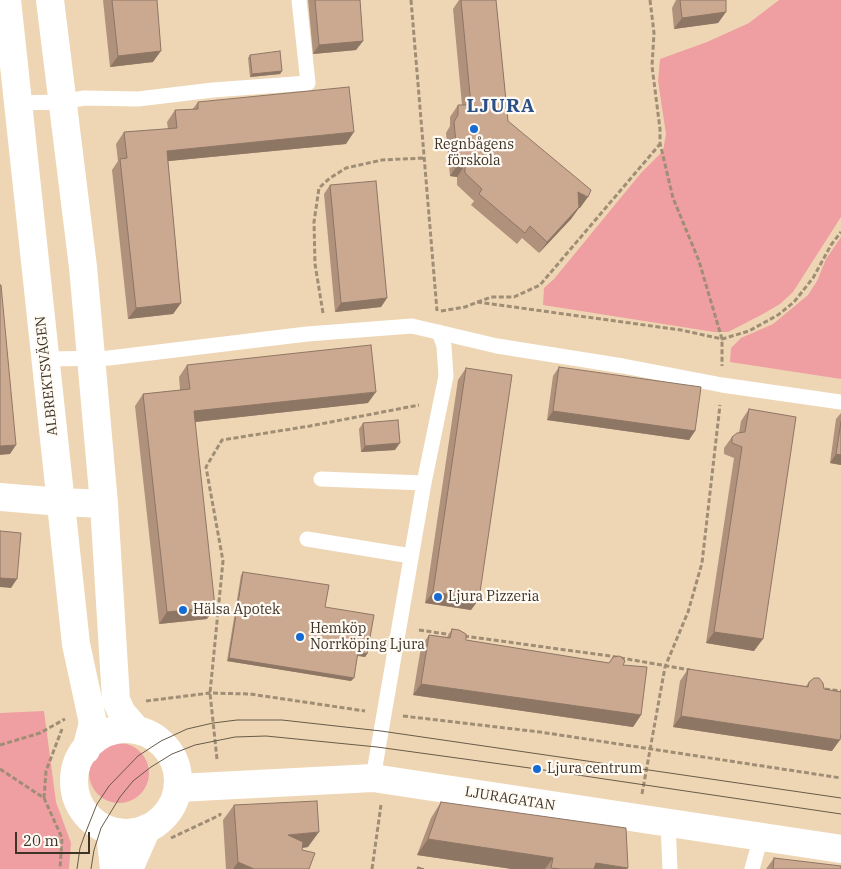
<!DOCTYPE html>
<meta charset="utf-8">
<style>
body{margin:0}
#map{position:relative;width:841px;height:869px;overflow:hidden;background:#eed6b4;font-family:"IBM Plex Serif",serif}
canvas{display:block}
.scale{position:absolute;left:15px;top:832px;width:75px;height:22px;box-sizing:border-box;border:2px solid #3d3427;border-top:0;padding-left:6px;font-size:15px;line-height:18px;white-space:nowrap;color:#3d3427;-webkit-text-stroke:4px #fffaf3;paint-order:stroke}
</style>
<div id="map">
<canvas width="841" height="869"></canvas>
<div class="scale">20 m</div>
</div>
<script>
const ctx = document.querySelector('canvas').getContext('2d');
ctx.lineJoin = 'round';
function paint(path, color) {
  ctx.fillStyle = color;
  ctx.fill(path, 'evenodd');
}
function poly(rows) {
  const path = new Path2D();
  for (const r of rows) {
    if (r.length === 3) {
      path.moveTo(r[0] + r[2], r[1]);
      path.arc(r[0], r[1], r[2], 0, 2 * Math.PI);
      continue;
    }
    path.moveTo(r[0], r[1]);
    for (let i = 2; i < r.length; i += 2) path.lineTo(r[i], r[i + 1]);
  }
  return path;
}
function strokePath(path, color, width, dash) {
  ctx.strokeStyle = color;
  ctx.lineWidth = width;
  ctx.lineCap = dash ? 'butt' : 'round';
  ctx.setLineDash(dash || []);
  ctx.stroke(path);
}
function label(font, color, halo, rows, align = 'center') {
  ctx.font = font + ' "IBM Plex Serif",serif';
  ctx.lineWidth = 4.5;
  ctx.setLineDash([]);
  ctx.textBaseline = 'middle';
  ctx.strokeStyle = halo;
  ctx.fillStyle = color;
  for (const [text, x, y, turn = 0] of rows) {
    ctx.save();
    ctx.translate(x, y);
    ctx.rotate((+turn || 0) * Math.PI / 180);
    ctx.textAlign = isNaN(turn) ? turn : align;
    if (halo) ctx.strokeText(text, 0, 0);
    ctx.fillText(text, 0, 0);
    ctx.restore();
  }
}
paint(poly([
 [779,0,841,0,841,217,793,292,780,304,763,314,728,332,714,332,543,305,544,288,554,279,641,173,663,151,666,134,658,81,660,59,707,42,749,23],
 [841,237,841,379,730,362,731,348,741,338,773,324,808,295,817,281,826,259],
 [44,711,56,802,71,843,69,869,0,869,0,713],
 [119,773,30]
]), '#ef9ea1');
strokePath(poly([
 [411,0,437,311],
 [650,0,654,33,652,66,660,129,660,143,673,198,699,261,722,339,722,366],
 [477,302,681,330,722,339,749,331,778,315,794,302,813,278,831,245,841,232],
 [441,311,465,307,491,297,514,297,540,285,660,144],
 [323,313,315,264,314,222,319,188,330,178,346,168,382,160,424,158],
 [419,630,453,635],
 [464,636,610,656,690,670],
 [825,689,841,691],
 [146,701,210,693,250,694,365,711],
 [403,716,540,732,841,778],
 [0,745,40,733,65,719],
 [217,759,210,693,223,561,206,467,222,440,310,426,419,405],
 [0,769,44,798,62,838,60,869],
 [642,794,665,667,688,612,702,563,720,405],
 [44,798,46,771,62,729],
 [171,838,220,815,220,813],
 [372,869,381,805]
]), '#9f8e75', 3, [5, 2.5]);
strokePath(poly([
 [18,103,62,102,84,98,138,99,213,90,308,83,299,0],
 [46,359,109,358,307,334,412,326,497,346,623,366,722,385,841,402],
 [321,479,424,483],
 [307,539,411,556],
 [373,778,424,483,446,376,444,346,439,332],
 [668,823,670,869],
 [752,869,761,837]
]), '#fff', 15);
strokePath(poly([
 [0,497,61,502,104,504],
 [178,788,373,778,841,849]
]), '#fff', 28);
strokePath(poly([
 [7,0,76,644,93,723,86,750],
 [50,0,83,267,104,504,116,700,122,713,135,728],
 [126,781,52],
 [110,832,114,869],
 [129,869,147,828]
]), '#fff', 28);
strokePath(poly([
 [77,869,80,848,85,834,97,804,109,786,138,756,161,741,187,729,213,723,237,720,282,720,381,731,841,798],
 [91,869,94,850,101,828,120,797,133,781,151,767,172,754,195,745,235,737,266,736,377,747,537,769,841,814]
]), '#675b49', 1);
paint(poly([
 [103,0,157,0,153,62,110,67],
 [308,0,360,0,363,41,356,50,313,54],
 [459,0,496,0,508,121,580,208,579,208,571,219,539,253,522,238,517,244,471,205,474,201,457,185,457,177,450,176,446,133,450,126,450,117,458,105,462,105,453,9],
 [676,0,726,0,726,12,718,23,674,29,672,8],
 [250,55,282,71,280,74,250,77,248,58],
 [198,102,346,144,168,161,181,303,173,314,128,319,112,170,118,161,116,144,124,132,168,129,167,122,175,110,192,110],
 [330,185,387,298,381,307,335,312,324,194],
 [187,365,368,403,195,422,207,619,159,624,135,406,143,394,180,390,179,377],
 [559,367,695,431,689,440,547,420,553,376],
 [466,368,479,599,471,610,425,603,458,380],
 [749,409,754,651,706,643,734,458,724,454,724,448,732,437,739,433,741,421],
 [841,413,841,465,830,463,836,419],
 [363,423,395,450,361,452,359,429],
 [243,572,325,607,367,654,365,657,357,656,351,681,227,661,241,575],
 [452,629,466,640,609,663,613,657,623,665,641,715,633,727,413,695,421,647,429,635,447,637],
 [688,669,806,686,809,682,832,751,673,727,680,681],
 [441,802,627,869,512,869,417,855,431,818],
 [234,805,308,847,302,848,302,850,309,869,226,869,223,820],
 [774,858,841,869,766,869]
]), '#af917c');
paint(poly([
 [726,12,718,23,674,29,682,18],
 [363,41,356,50,313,54,319,45],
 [161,51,153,62,110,67,118,56],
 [282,71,280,74,250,77,252,74],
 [354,132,346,144,159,162,167,151],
 [458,164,465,165,457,177,450,176],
 [578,192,588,197,580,208,579,208,571,219,539,253,547,242],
 [387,298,381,307,335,312,341,303],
 [181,303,173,314,128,319,136,308],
 [376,392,368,403,186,423,194,411],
 [553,411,695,431,689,440,547,420],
 [400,443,395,450,361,452,365,446],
 [16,445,10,454,0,455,0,446],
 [836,454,841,455,841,465,830,463],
 [0,578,17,579,11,588,0,587],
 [433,592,479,599,471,610,425,603],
 [215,607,207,619,159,624,167,612],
 [714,632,763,639,754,651,706,643],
 [358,652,367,654,365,657,355,655],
 [229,658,354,678,351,681,227,661],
 [421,684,641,715,633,727,413,695],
 [681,716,840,740,832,751,673,727],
 [319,832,308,847,277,851,288,835],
 [428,839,553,858,545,869,512,869,417,855],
 [238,862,254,869,233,869],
 [596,863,628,868,627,869,592,869]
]), '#8e7665');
const building = poly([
 [112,0,157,0,161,51,118,56,112,0],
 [315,0,360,0,363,41,319,45,315,0],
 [461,0,496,0,508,121,591,190,588,197,578,192,579,207,547,242,530,226,525,233,479,194,482,189,465,173,465,165,458,164,454,122,458,115,458,105,471,105,461,0],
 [680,0,726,0,726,12,682,18,680,0],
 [280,51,282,71,252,74,250,55,280,51],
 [349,87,354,132,167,151,181,303,136,308,120,159,127,158,124,132,177,128,175,110,198,109,198,102,349,87],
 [376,181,387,298,341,303,330,185,376,181],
 [0,285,1,285,16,445,0,446,0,285],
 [371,345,376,392,194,411,215,607,167,612,143,394,190,389,187,365,371,345],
 [559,367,701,387,695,431,553,411,559,367],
 [466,368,512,375,479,599,433,592,466,368],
 [749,409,796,417,763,639,714,632,742,447,732,443,732,437,737,433,745,432,749,409],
 [398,420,400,443,365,446,363,423,398,420],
 [841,422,841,455,836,454,841,422],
 [0,531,21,533,17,579,0,578,0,531],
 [243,572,329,585,325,607,374,615,367,654,358,652,354,678,229,658,243,572],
 [452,629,459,630,466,634,466,640,609,663,613,657,620,656,625,661,623,665,647,667,641,715,421,684,429,635,450,638,452,629],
 [688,669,808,687,809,682,814,678,819,678,823,683,824,689,841,692,841,733,840,740,681,716,688,669],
 [317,801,319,832,288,835,303,842,302,850,315,853,309,869,254,869,238,862,234,805,317,801],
 [441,802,626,828,628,868,596,863,594,869,561,869,551,868,553,858,428,839,441,802],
 [774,858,841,866,841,869,773,869,774,858],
 [418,867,424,869,417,869,418,867]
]);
paint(building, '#cba990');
strokePath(building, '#8e7665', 1);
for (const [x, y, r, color] of [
 [474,129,5,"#156ad4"],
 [438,597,5,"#156ad4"],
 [183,610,5,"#156ad4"],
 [300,637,5,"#156ad4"],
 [537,769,5,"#156ad4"]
]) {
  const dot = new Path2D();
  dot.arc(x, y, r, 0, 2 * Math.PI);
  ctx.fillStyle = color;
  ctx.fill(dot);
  strokePath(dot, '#fffaf3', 2);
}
label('14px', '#3d3427', '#fffaf3', [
 ["Regnbågens",474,145,"center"],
 ["förskola",474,161,"center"],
 ["Ljura Pizzeria",448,597],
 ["Hälsa Apotek",193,610],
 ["Hemköp",310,629],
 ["Norrköping Ljura",310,645],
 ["Ljura centrum",547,769]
], 'left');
label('14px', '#3d3427', '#fffaf3', [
 ["ALBREKTSVÄGEN",47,376,-96],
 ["LJURAGATAN",510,799,9]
]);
ctx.letterSpacing = '1px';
label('bold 19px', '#2a5086', '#fffaf3', [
 ["LJURA",501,107]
]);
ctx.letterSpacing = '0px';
</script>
